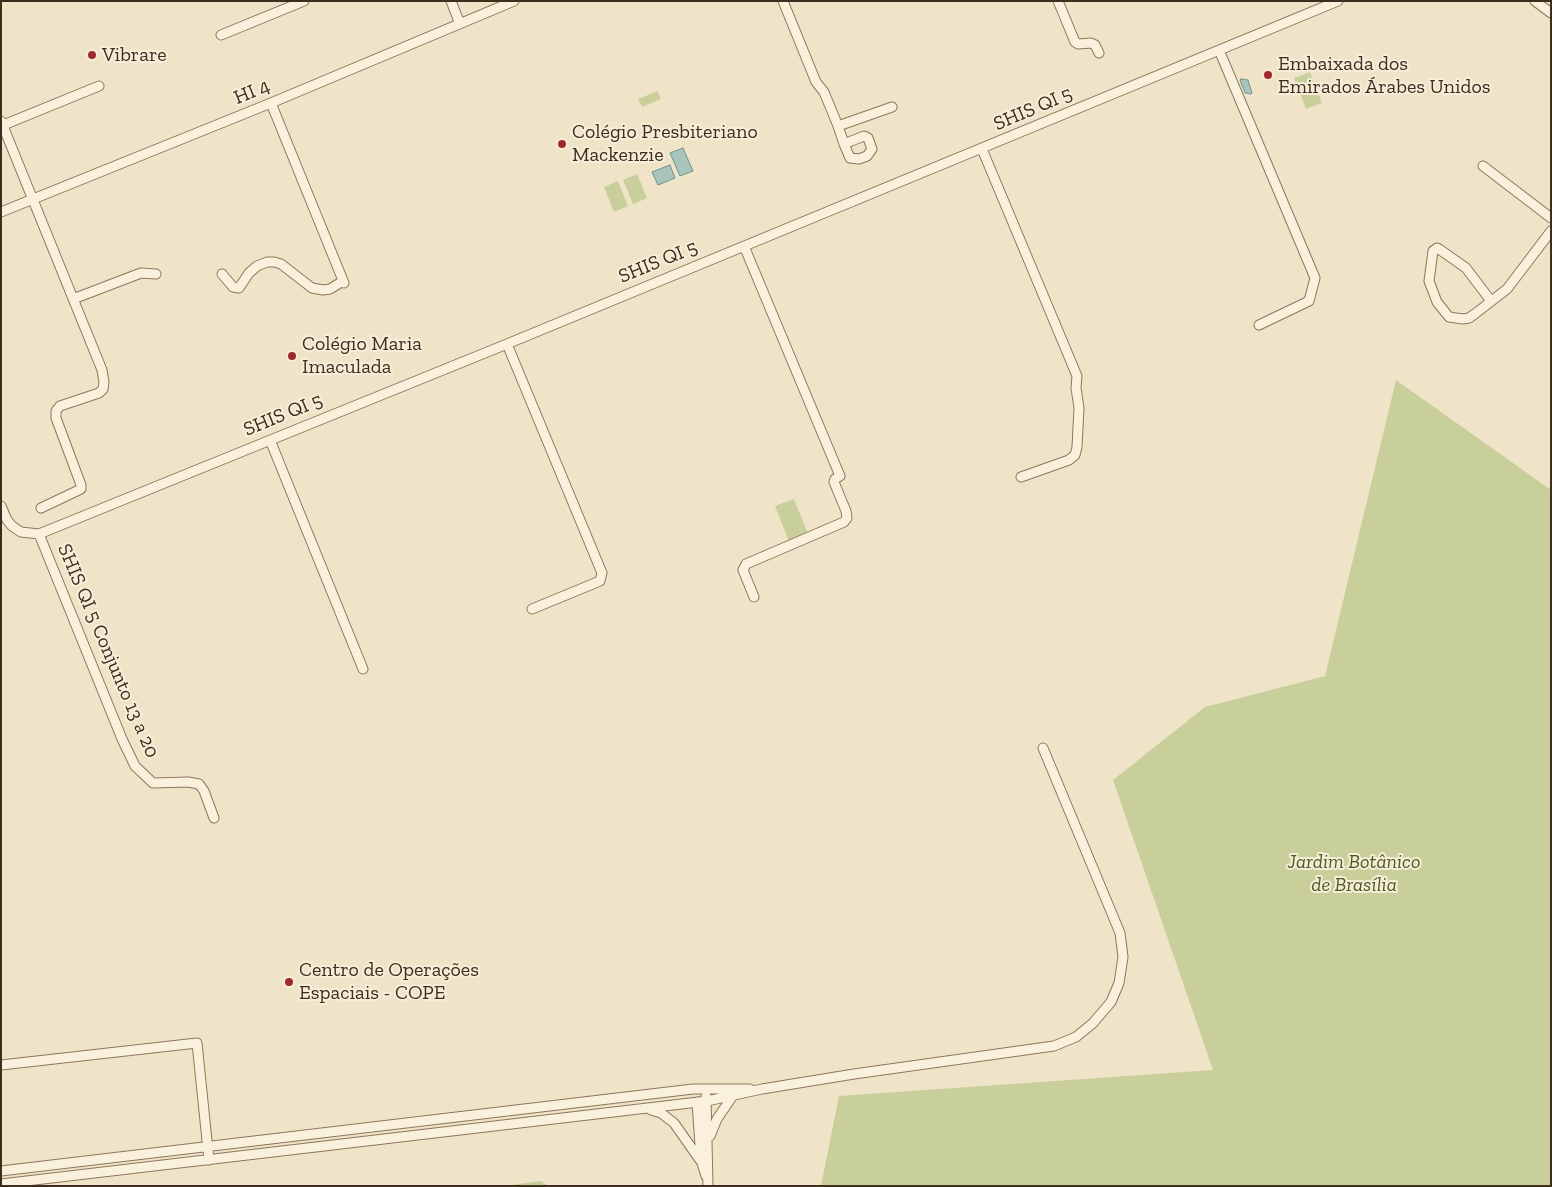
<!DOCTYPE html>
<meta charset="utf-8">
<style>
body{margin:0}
#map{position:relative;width:1552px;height:1187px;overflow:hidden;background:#f0e4c8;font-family:"Zilla Slab",serif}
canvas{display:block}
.frame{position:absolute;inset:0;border:2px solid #3d2e20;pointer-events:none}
</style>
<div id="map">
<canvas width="1552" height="1187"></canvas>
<div class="frame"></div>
</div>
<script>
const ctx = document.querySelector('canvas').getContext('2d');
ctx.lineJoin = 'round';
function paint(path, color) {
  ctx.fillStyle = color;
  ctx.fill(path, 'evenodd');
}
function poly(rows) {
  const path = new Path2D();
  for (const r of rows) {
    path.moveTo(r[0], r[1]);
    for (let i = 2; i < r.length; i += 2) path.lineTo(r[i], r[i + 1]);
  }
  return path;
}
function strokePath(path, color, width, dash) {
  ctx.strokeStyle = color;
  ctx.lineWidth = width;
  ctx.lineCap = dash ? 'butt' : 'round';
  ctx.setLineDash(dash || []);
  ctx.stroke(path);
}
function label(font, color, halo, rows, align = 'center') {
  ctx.font = font + ' "Zilla Slab",serif';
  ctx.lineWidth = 4;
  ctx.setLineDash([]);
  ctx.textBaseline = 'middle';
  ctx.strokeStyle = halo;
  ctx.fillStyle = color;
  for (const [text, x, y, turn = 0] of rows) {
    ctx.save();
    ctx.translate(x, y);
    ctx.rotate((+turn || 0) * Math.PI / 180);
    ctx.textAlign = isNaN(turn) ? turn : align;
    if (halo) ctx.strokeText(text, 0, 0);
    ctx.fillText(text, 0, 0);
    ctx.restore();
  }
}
paint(poly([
 [1310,72,1322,103,1306,109,1294,78],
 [658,91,661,99,642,107,638,99],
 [637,174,647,198,633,204,623,180],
 [618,181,628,206,614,212,604,187],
 [1396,380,1551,490,1551,1186,821,1186,839,1096,1213,1070,1113,780,1205,707,1325,676],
 [794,499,808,534,789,541,775,506],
 [541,1181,548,1186,504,1186]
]), '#c9cf9b');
const water = poly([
 [1241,79,1248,80,1252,93,1251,94,1245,93,1240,80,1241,79],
 [683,148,693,171,680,176,670,153,683,148],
 [670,165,675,178,658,185,652,172,670,165]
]);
paint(water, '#a9c4bc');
strokePath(water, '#6f938a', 1);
const minor = poly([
 [451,1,460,24],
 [783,1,816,82,824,92,838,126],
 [1058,1,1075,42,1078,44,1091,43,1095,45,1099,53],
 [1535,1,1551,13],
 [221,35,304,1],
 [1219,50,1315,278,1309,301,1259,325],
 [271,103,344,283],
 [1,121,102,370,104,382,103,389,99,393,60,406,56,411,56,418,81,485,81,489,41,508],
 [1,126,99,86],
 [844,144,850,158,859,159,867,156,872,149,868,138,864,136,844,144,838,126,892,107],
 [982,149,1077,376,1076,388,1079,408,1077,447,1075,455,1069,460,1021,477],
 [1483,166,1551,218],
 [1,212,271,103,514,1],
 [744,246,840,476,835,479,834,482,846,511,847,518,844,522,746,564,743,570,754,597],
 [222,274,233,287,239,288,249,273,257,266,267,262,274,262,281,264,312,288,323,290,330,289,343,281],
 [73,299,141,273,156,274],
 [1491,301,1466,268,1439,249,1437,248,1433,251,1429,281,1437,302,1449,317,1463,319,1469,318,1476,313,1507,289,1551,231],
 [507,344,602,573,600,581,532,609],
 [270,440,363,669],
 [1,506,7,520,12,526,21,532,39,534,507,344,1338,1],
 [39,534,122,739,135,766,153,783,188,782,199,784,204,791,214,818],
 [1,1065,197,1043,209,1160],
 [706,1096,708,1186],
 [697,1102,701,1160,706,1176],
 [651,1110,661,1113,674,1123,700,1160],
 [710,1136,717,1119,732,1097],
 [1,1171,693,1089,750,1089],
 [1,1184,707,1101,762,1089,854,1074,1054,1046,1076,1037,1093,1023,1111,1002,1119,983,1123,957,1120,933,1043,748]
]);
strokePath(minor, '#8d765c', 11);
strokePath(minor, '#faf1dc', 9);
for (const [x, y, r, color] of [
 [92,55,5,"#9e2a2b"],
 [1268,75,5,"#9e2a2b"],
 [562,144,5,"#9e2a2b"],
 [292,356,5,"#9e2a2b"],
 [289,982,5,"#9e2a2b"]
]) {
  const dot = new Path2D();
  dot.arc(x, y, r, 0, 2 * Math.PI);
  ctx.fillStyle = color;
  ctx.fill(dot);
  strokePath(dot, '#f7eed8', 2);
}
label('20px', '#3d2e20', '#f7eed8', [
 ["Vibrare",102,55],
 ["Embaixada dos",1278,64],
 ["Emirados Árabes Unidos",1278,87],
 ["Colégio Presbiteriano",572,132],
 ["Mackenzie",572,155],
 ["Colégio Maria",302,344],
 ["Imaculada",302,367],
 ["Centro de Operações",299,970],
 ["Espaciais - COPE",299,993]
], 'left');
label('20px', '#3d2e20', '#f7eed8', [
 ["HI 4",252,92,-22],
 ["SHIS QI 5",1033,109,-23],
 ["SHIS QI 5",658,262,-22],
 ["SHIS QI 5",283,415,-22],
 ["SHIS QI 5 Conjunto 13 a 20",108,651,67]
]);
label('italic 20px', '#4d5a26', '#f7eed8', [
 ["Jardim Botânico",1354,862],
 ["de Brasília",1354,885]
]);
</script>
